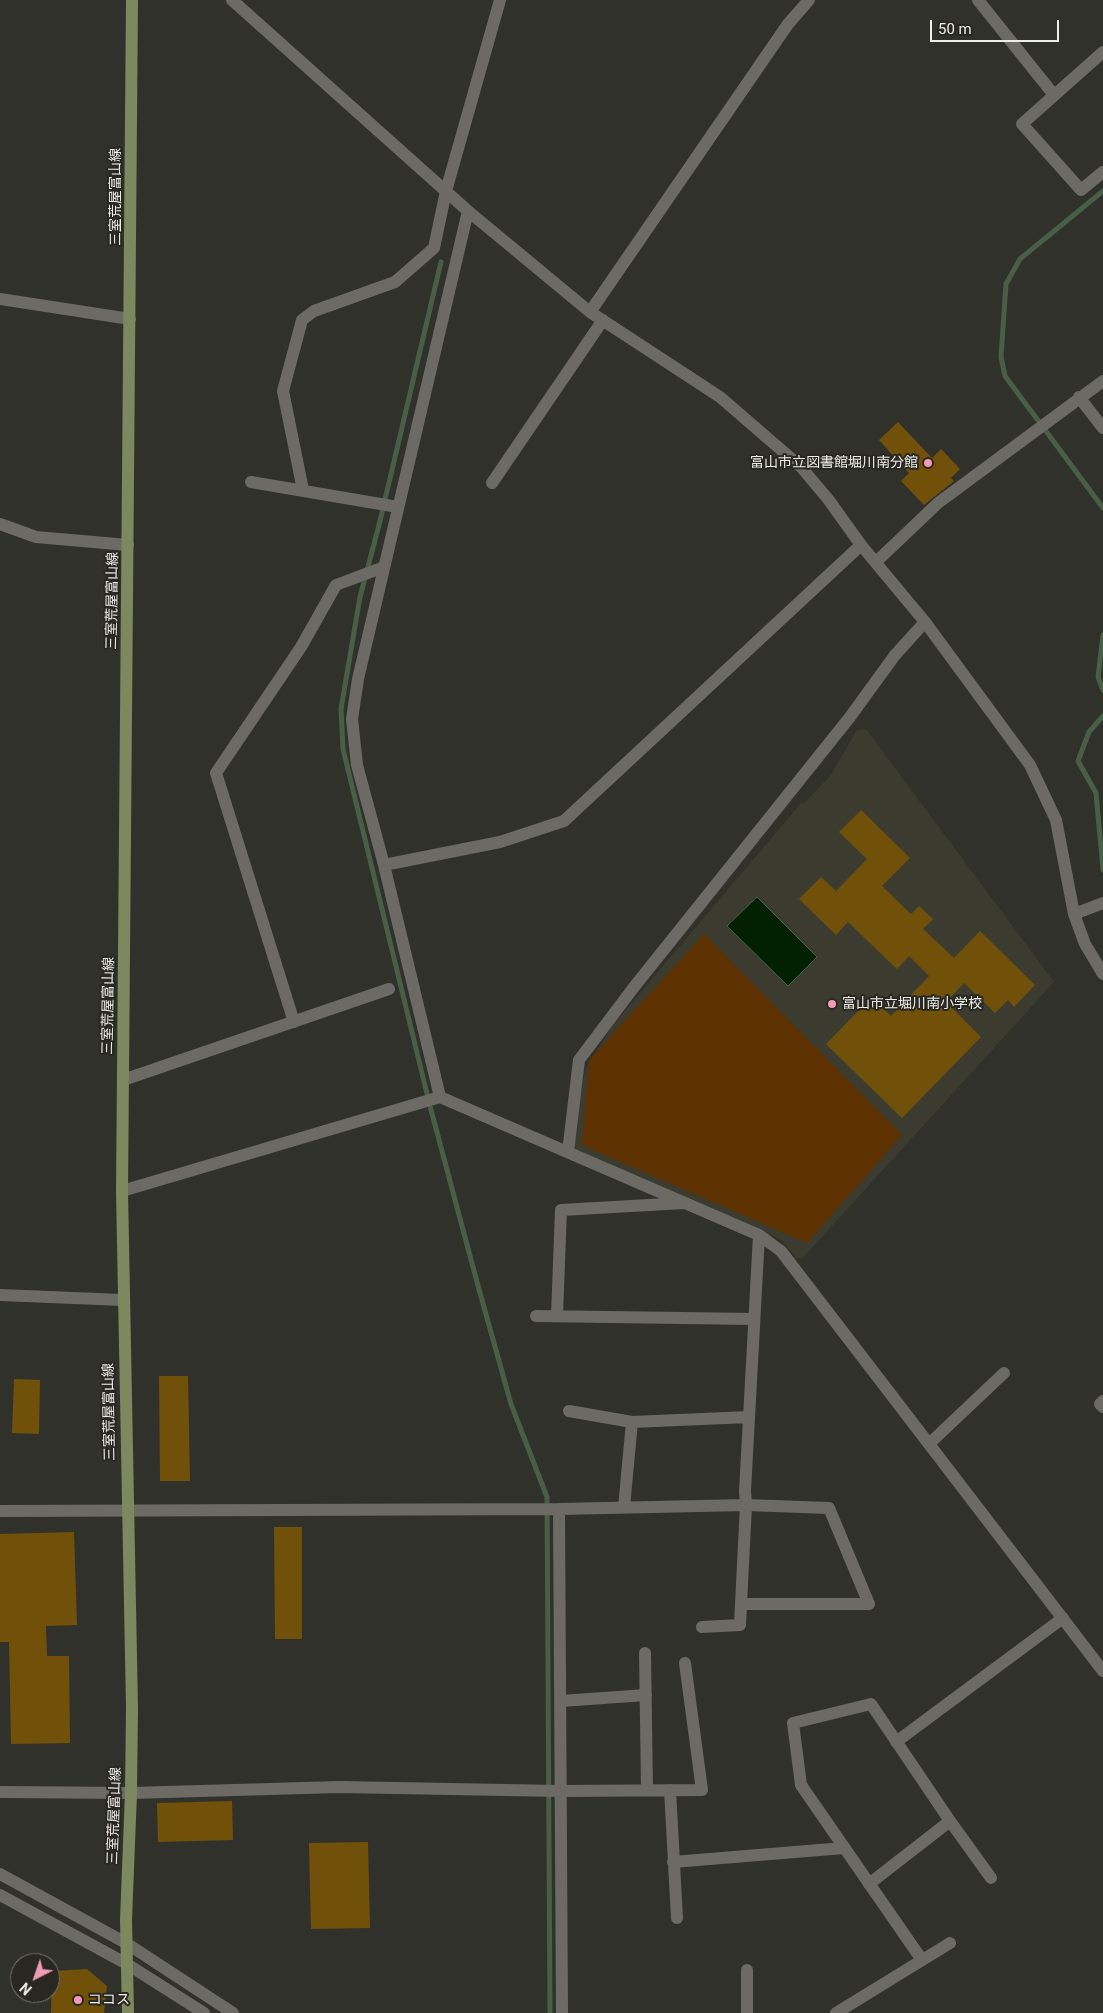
<!DOCTYPE html>
<meta charset="utf-8">
<style>
body{margin:0}
#map{position:relative;width:1103px;height:2013px;overflow:hidden;background:#31312b;font-family:Roboto,sans-serif}
canvas{display:block}
.north{position:absolute;left:10px;top:1953px;width:50px;height:50px;box-sizing:border-box;background:#282721;border:1px solid #777671;border-radius:50%;rotate:221deg;font-size:14px;font-weight:700;line-height:20px;text-align:center;color:#edede9}
.north::after{content:'';display:block;margin:auto;width:18px;height:22px;background:#f09ab6;clip-path:polygon(50% 0,100% 100%,50% 72%,0 100%)}
.scale{position:absolute;left:930px;top:20px;width:129px;height:22px;box-sizing:border-box;border:2px solid #edede9;border-top:0;padding-left:6px;font-size:15px;line-height:18px;white-space:nowrap;color:#edede9;-webkit-text-stroke:4px #282721;paint-order:stroke}
</style>
<div id="map">
<canvas width="1103" height="2013"></canvas>
<div class="north">N</div>
<div class="scale">50 m</div>
</div>
<script>
const ctx = document.querySelector('canvas').getContext('2d');
ctx.lineJoin = 'round';
function paint(path, color) {
  ctx.fillStyle = color;
  ctx.fill(path, 'evenodd');
}
function poly(rows) {
  const path = new Path2D();
  for (const r of rows) {
    path.moveTo(r[0], r[1]);
    for (let i = 2; i < r.length; i += 2) path.lineTo(r[i], r[i + 1]);
  }
  return path;
}
function strokePath(path, color, width, dash) {
  ctx.strokeStyle = color;
  ctx.lineWidth = width;
  ctx.lineCap = dash ? 'butt' : 'round';
  ctx.setLineDash(dash || []);
  ctx.stroke(path);
}
function label(font, color, halo, rows, align = 'center') {
  ctx.font = font + ' Roboto,"Noto Sans JP",sans-serif';
  ctx.lineWidth = 4;
  ctx.setLineDash([]);
  ctx.textBaseline = 'middle';
  ctx.strokeStyle = halo;
  ctx.fillStyle = color;
  for (const [text, x, y, turn = 0] of rows) {
    ctx.save();
    ctx.translate(x, y);
    ctx.rotate((+turn || 0) * Math.PI / 180);
    ctx.textAlign = isNaN(turn) ? turn : align;
    if (halo) ctx.strokeText(text, 0, 0);
    ctx.fillText(text, 0, 0);
    ctx.restore();
  }
}
paint(poly([
 [866,729,1054,982,802,1259,796,1258,782,1240,578,1152,572,1144,585,1070,612,1026,802,802,804,803,831,775,857,730]
]), '#3c3b2f');
paint(poly([
 [704,934,902,1135,807,1243,582,1145,589,1060]
]), '#5e3100');
const water = poly([
 [757,897,817,957,788,986,727,926,757,897]
]);
paint(water, '#022002');
strokePath(water, '#485e47', 1);
strokePath(poly([
 [1103,191,1020,259,1006,284,1001,357,1005,376,1103,508],
 [441,262,379,525,360,597,341,709,343,749,431,1110,477,1282,511,1404,547,1497,550,2013],
 [1103,635,1098,677,1103,690],
 [1103,716,1089,732,1078,761,1096,793,1103,870]
]), '#485e47', 5);
paint(poly([
 [898,422,932,458,941,449,960,469,951,478,954,481,924,505,901,481,909,473,879,440],
 [861,810,910,858,882,886,911,914,919,906,933,919,923,929,954,958,980,931,1035,985,1014,1007,1008,1000,995,1013,964,983,946,1002,981,1037,902,1118,826,1044,872,997,891,1016,929,976,909,956,897,969,848,922,836,935,799,899,821,877,836,891,867,859,839,832],
 [159,1376,188,1376,190,1481,160,1481],
 [14,1379,40,1380,39,1434,12,1433],
 [274,1527,302,1527,302,1639,275,1639],
 [74,1532,77,1625,46,1626,47,1656,69,1656,70,1743,11,1744,9,1642,0,1642,0,1534],
 [232,1801,233,1840,158,1842,157,1803],
 [368,1842,370,1928,311,1929,309,1843],
 [87,1969,107,1986,104,2013,51,2013,52,1971]
]), '#71510a');
strokePath(poly([
 [232,0,468,211,590,312,720,397,801,467,828,499,861,545,925,622,1030,765,1056,820,1074,914,1085,944,1103,974],
 [978,0,1054,95],
 [1103,52,1022,124,1081,190,1103,172],
 [590,312,788,24,809,0],
 [1079,397,1103,428],
 [251,482,398,507],
 [492,483,603,320],
 [303,490,283,391,302,320,314,311,395,282,434,248,446,191,500,0],
 [0,524,36,537,128,545],
 [876,562,938,503,1103,381],
 [384,865,500,842,564,821,861,545],
 [1074,914,1103,903],
 [294,1022,216,773,301,647,336,585,384,567],
 [123,1080,389,989],
 [440,1097,384,865,357,765,352,719,358,679,468,211],
 [568,1152,579,1060,634,987,850,717,895,655,925,622],
 [122,1191,440,1097,759,1235,781,1251,1103,1671],
 [0,1295,123,1300],
 [536,1316,754,1319],
 [557,1316,561,1210,684,1203],
 [1103,1401,1100,1404,1103,1407],
 [569,1411,632,1422,749,1417],
 [930,1443,1004,1373],
 [624,1507,632,1422],
 [559,1509,562,2013],
 [0,1511,559,1509,746,1505,745,1491,759,1235],
 [702,1627,740,1625,741,1604,746,1505,829,1508,869,1604,741,1604],
 [645,1653,647,1790],
 [561,1701,646,1695],
 [896,1742,1063,1618],
 [670,1790,677,1918],
 [0,1792,131,1793,339,1787,561,1791,702,1790,685,1663],
 [673,1862,844,1848],
 [869,1884,950,1821],
 [922,1960,801,1785,793,1723,871,1704,950,1821,991,1878],
 [747,1970,747,2013],
 [836,2013,950,1943]
]), '#6b6a64', 12);
strokePath(poly([
 [0,299,130,319],
 [0,1874,126,1943,233,2013],
 [0,1895,127,1964,204,2013]
]), '#6b6a64', 12);
strokePath(poly([
 [128,2013,126,1920,131,1793,132,1708,122,1191,132,0]
]), '#7e875d', 12);
for (const [x, y, r, color] of [
 [928,463,5,"#f09ab6"],
 [832,1004,5,"#f09ab6"],
 [78,2000,5,"#f09ab6"]
]) {
  const dot = new Path2D();
  dot.arc(x, y, r, 0, 2 * Math.PI);
  ctx.fillStyle = color;
  ctx.fill(dot);
  strokePath(dot, '#282721', 2);
}
label('14px', '#edede9', '#282721', [
 ["三室荒屋富山線",116,197,-90],
 ["三室荒屋富山線",113,601,-89],
 ["三室荒屋富山線",109,1006,-89],
 ["三室荒屋富山線",110,1412,-91],
 ["三室荒屋富山線",115,1816,-88]
]);
label('14px', '#edede9', '#282721', [
 ["富山市立図書館堀川南分館",918,463,"right"],
 ["富山市立堀川南小学校",842,1004],
 ["ココス",88,2000]
], 'left');
</script>
